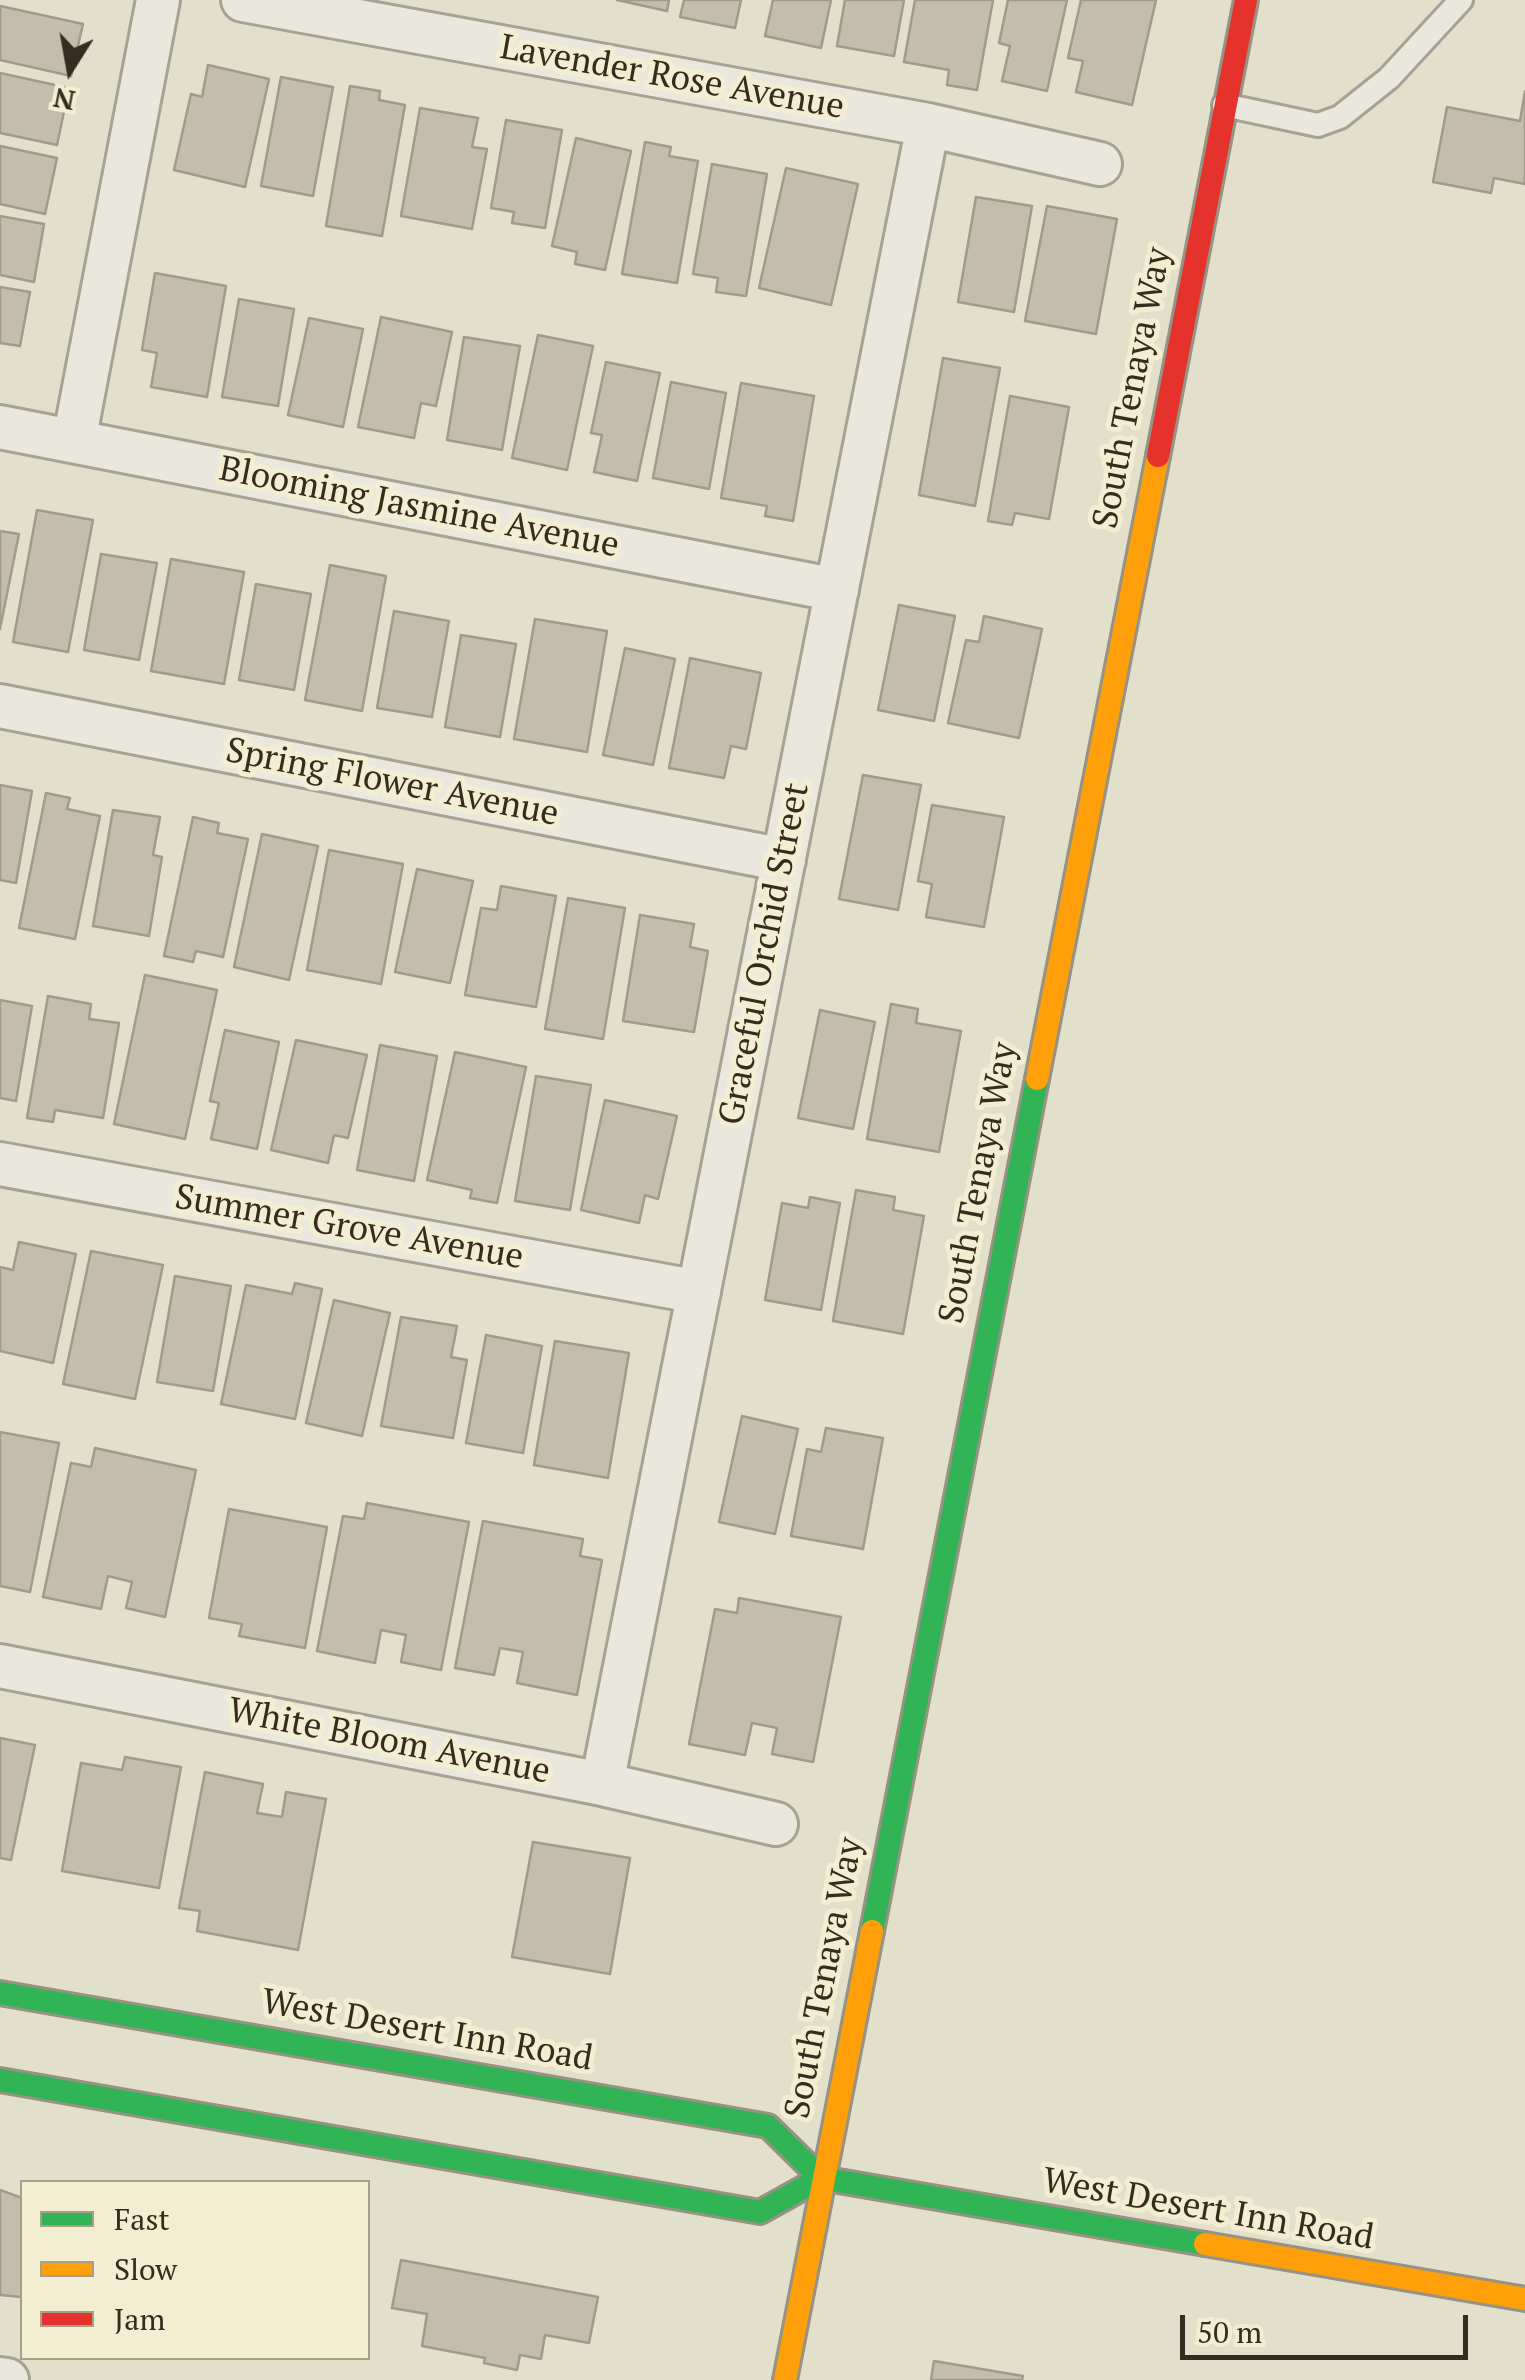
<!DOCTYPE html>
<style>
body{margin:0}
#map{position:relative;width:1525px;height:2380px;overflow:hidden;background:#e2dfcb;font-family:"PT Serif",serif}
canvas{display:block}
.legend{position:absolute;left:20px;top:2180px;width:350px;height:180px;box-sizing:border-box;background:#f3eed1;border:2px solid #a7a089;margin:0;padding:12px 18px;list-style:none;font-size:30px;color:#342c1e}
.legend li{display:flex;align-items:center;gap:20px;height:50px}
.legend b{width:50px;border:2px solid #a7a089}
.north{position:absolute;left:20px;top:20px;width:100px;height:100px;-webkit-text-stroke:8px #f3eed1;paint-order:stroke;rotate:191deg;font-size:28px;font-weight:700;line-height:40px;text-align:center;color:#342c1e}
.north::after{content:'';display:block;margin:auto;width:35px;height:45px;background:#342c1e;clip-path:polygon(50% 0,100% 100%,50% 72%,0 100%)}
.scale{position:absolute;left:1180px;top:2315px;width:288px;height:45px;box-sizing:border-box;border:5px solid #342c1e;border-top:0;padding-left:12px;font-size:30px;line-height:35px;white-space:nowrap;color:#342c1e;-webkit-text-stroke:8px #f3eed1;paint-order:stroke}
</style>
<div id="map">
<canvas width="1525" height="2380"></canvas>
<ul class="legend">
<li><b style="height:12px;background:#30b455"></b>Fast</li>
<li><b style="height:12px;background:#ff9f0a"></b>Slow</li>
<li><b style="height:12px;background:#e5322d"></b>Jam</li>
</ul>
<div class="north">N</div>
<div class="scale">50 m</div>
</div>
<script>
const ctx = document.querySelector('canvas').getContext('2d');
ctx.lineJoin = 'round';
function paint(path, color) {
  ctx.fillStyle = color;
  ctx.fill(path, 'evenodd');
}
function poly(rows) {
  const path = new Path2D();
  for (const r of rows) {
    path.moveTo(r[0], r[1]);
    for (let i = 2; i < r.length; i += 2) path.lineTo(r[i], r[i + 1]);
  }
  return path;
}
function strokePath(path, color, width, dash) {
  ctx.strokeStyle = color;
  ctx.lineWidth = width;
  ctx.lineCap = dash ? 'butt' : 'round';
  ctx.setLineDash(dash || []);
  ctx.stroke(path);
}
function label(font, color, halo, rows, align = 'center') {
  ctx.font = font + ' "PT Serif",serif';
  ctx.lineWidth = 10;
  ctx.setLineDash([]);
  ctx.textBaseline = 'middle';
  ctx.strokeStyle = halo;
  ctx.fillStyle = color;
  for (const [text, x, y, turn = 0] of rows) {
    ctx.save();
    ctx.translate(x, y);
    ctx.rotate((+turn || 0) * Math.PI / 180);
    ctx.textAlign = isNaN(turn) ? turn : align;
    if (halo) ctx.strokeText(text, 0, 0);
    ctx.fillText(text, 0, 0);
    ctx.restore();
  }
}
const building = poly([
 [617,0,669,0,667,11,617,0],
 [684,0,741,0,735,28,680,17,684,0],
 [773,0,831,0,821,48,765,36,773,0],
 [845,0,904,0,894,56,837,46,845,0],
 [915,0,993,0,977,90,947,85,949,70,904,62,915,0],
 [1008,0,1067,0,1047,91,1002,81,1010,46,999,43,1008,0],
 [1081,0,1156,0,1132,105,1076,92,1083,61,1068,58,1081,0],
 [0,6,83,24,71,76,0,60,0,6],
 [208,65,269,79,245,187,174,170,191,94,202,97,208,65],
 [0,73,69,88,57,145,0,133,0,73],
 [281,77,333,87,313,196,261,186,281,77],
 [350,86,380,91,379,100,405,105,382,236,326,226,350,86],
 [1525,91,1525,184,1494,178,1491,193,1433,182,1447,107,1520,121,1525,91],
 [420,108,478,118,472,147,487,149,472,229,401,216,420,108],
 [506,120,562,130,545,228,512,223,514,212,491,208,506,120],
 [576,138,631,151,605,270,575,264,577,252,552,246,576,138],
 [645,142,671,147,669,156,698,161,677,283,622,274,645,142],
 [0,146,57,158,45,214,0,204,0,146],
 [712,164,767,174,746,296,716,292,718,278,693,274,712,164],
 [786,168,858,184,831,305,759,288,786,168],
 [976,197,1032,206,1014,312,958,302,976,197],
 [1047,206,1117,219,1096,334,1025,321,1047,206],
 [0,216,44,224,34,282,0,275,0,216],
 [155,273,226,286,207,397,151,387,157,353,142,350,155,273],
 [0,287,30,292,20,346,0,343,0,287],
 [239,299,294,309,278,406,222,397,239,299],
 [381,317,452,332,436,406,421,403,414,438,358,427,381,317],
 [309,318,363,329,343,427,288,415,309,318],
 [538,335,593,346,567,470,512,458,538,335],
 [464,337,520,346,502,450,447,440,464,337],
 [943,358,1000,368,975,506,919,495,943,358],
 [606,362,660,373,637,481,594,472,602,435,591,433,606,362],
 [671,382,726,393,709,489,653,478,671,382],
 [741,383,814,396,793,521,765,516,767,506,721,498,741,383],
 [1010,396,1069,407,1049,519,1015,513,1012,525,988,521,1010,396],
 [37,510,93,520,68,652,13,642,37,510],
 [0,531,19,534,0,629,0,531],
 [101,554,157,563,139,660,84,650,101,554],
 [171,559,244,572,224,684,151,671,171,559],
 [330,565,386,576,362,711,305,700,330,565],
 [256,584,311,594,294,690,239,680,256,584],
 [899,605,955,616,934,721,878,710,899,605],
 [394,611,449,621,432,717,377,708,394,611],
 [984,616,1042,629,1019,738,948,723,966,640,979,642,984,616],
 [535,619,607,631,587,752,514,739,535,619],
 [461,635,516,644,500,737,445,727,461,635],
 [625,648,675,659,653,765,603,755,625,648],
 [690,658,761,673,746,749,731,746,724,778,669,768,690,658],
 [863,775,921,785,898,910,839,899,863,775],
 [0,785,32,791,16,883,0,880,0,785],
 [46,793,70,798,67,809,100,816,75,939,19,928,46,793],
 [932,805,1004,817,984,927,926,917,932,884,918,881,932,805],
 [113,810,160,817,153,855,162,857,149,936,93,926,113,810],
 [193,817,219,823,217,833,248,839,223,957,196,951,193,962,164,956,193,817],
 [262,834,318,846,289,980,234,967,262,834],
 [329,850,403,864,381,984,307,970,329,850],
 [417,869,473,881,450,983,395,972,417,869],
 [501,886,556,896,536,1007,465,995,481,908,497,910,501,886],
 [568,898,625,908,603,1039,545,1029,568,898],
 [640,915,694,924,690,947,708,951,694,1032,623,1021,640,915],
 [145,975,217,990,185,1139,114,1124,145,975],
 [48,996,91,1004,89,1019,119,1023,103,1118,55,1110,53,1122,27,1118,48,996],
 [0,1000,32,1006,16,1101,0,1098,0,1000],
 [891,1004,918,1009,916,1023,961,1031,939,1152,867,1139,891,1004],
 [820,1010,875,1022,853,1129,798,1118,820,1010],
 [225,1030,279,1042,257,1149,211,1139,219,1103,210,1101,225,1030],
 [296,1040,367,1055,348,1138,334,1135,328,1163,271,1150,296,1040],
 [380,1045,437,1056,414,1181,357,1170,380,1045],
 [455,1052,526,1067,497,1203,470,1198,472,1190,427,1180,455,1052],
 [536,1076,591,1085,570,1210,515,1201,536,1076],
 [605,1100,677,1116,658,1199,645,1195,639,1223,581,1210,605,1100],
 [856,1190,895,1197,893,1210,924,1216,903,1334,833,1321,856,1190],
 [810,1197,840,1203,821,1310,765,1300,782,1203,808,1208,810,1197],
 [19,1242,76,1254,53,1363,0,1351,0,1267,13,1270,19,1242],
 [91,1251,163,1265,135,1399,63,1384,91,1251],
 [175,1276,231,1286,213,1391,157,1382,175,1276],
 [295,1283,322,1289,295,1419,221,1404,246,1285,292,1294,295,1283],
 [334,1300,390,1313,362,1436,306,1423,334,1300],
 [401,1317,457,1326,451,1357,467,1360,453,1438,381,1426,401,1317],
 [486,1335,542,1346,523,1453,466,1443,486,1335],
 [555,1341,629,1353,608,1478,534,1465,555,1341],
 [742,1416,798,1429,775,1534,719,1522,742,1416],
 [826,1428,883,1438,863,1549,791,1536,807,1449,821,1452,826,1428],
 [0,1432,59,1443,30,1592,0,1586,0,1432],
 [95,1448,196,1470,165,1617,126,1608,132,1582,108,1576,101,1609,43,1597,71,1463,91,1467,95,1448],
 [367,1503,469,1522,441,1670,401,1662,406,1635,381,1630,375,1663,317,1651,343,1516,364,1519,367,1503],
 [229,1509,327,1527,305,1648,239,1636,242,1624,209,1618,229,1509],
 [483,1521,583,1539,580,1556,602,1560,577,1695,517,1683,523,1652,500,1648,494,1675,455,1668,483,1521],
 [739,1598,841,1617,813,1762,772,1754,777,1728,752,1723,745,1755,689,1744,715,1609,737,1613,739,1598],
 [0,1738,35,1745,11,1860,0,1858,0,1738],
 [125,1757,181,1767,159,1888,62,1871,81,1763,122,1770,125,1757],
 [205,1772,263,1784,257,1813,282,1817,286,1792,326,1799,298,1950,197,1931,200,1911,179,1908,205,1772],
 [533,1842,630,1858,610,1974,512,1957,533,1842],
 [0,2190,22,2198,22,2297,0,2295,0,2190],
 [401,2260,598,2297,589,2343,545,2335,541,2359,520,2355,517,2370,484,2363,485,2358,422,2346,427,2314,392,2308,401,2260],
 [934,2361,1023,2376,1022,2380,931,2380,934,2361]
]);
paint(building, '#c5bdac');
strokePath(building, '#a29a8b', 2.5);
const lane = poly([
 [1224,105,1318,125,1340,117,1389,78,1461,0]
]);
const street = poly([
 [243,0,928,125,1100,164],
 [0,427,837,590],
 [74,441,158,0],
 [0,706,784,860],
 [0,1164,699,1292],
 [0,1666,602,1784,776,1824],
 [602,1784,928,125],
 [0,2379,7,2380]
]);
const fast = poly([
 [872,1931,1037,1079],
 [0,1993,768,2126,821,2178,1205,2244],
 [0,2080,760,2212,821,2178]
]);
const slow = poly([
 [1037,1079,1158,456],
 [1205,2244,1525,2299],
 [785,2380,872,1931]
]);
const jam = poly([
 [1158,456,1246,0]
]);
strokePath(lane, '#a7a294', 28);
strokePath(street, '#a7a294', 48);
strokePath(fast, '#969284', 28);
strokePath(slow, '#969284', 28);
strokePath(jam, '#969284', 28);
strokePath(lane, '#eae8dc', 22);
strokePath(street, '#eae8dc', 42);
strokePath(fast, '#30b455', 22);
strokePath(slow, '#ff9f0a', 22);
strokePath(jam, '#e5322d', 22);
label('35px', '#342c1e', '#f3eed1', [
 ["Lavender Rose Avenue",672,78,10],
 ["South Tenaya Way",1133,388,-79],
 ["Blooming Jasmine Avenue",419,508,11],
 ["Spring Flower Avenue",392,783,11],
 ["Graceful Orchid Street",765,954,-79],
 ["South Tenaya Way",979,1183,-79],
 ["Summer Grove Avenue",349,1228,10],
 ["White Bloom Avenue",389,1742,11],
 ["South Tenaya Way",825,1978,-79],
 ["West Desert Inn Road",427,2031,10],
 ["West Desert Inn Road",1208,2210,10]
]);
</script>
